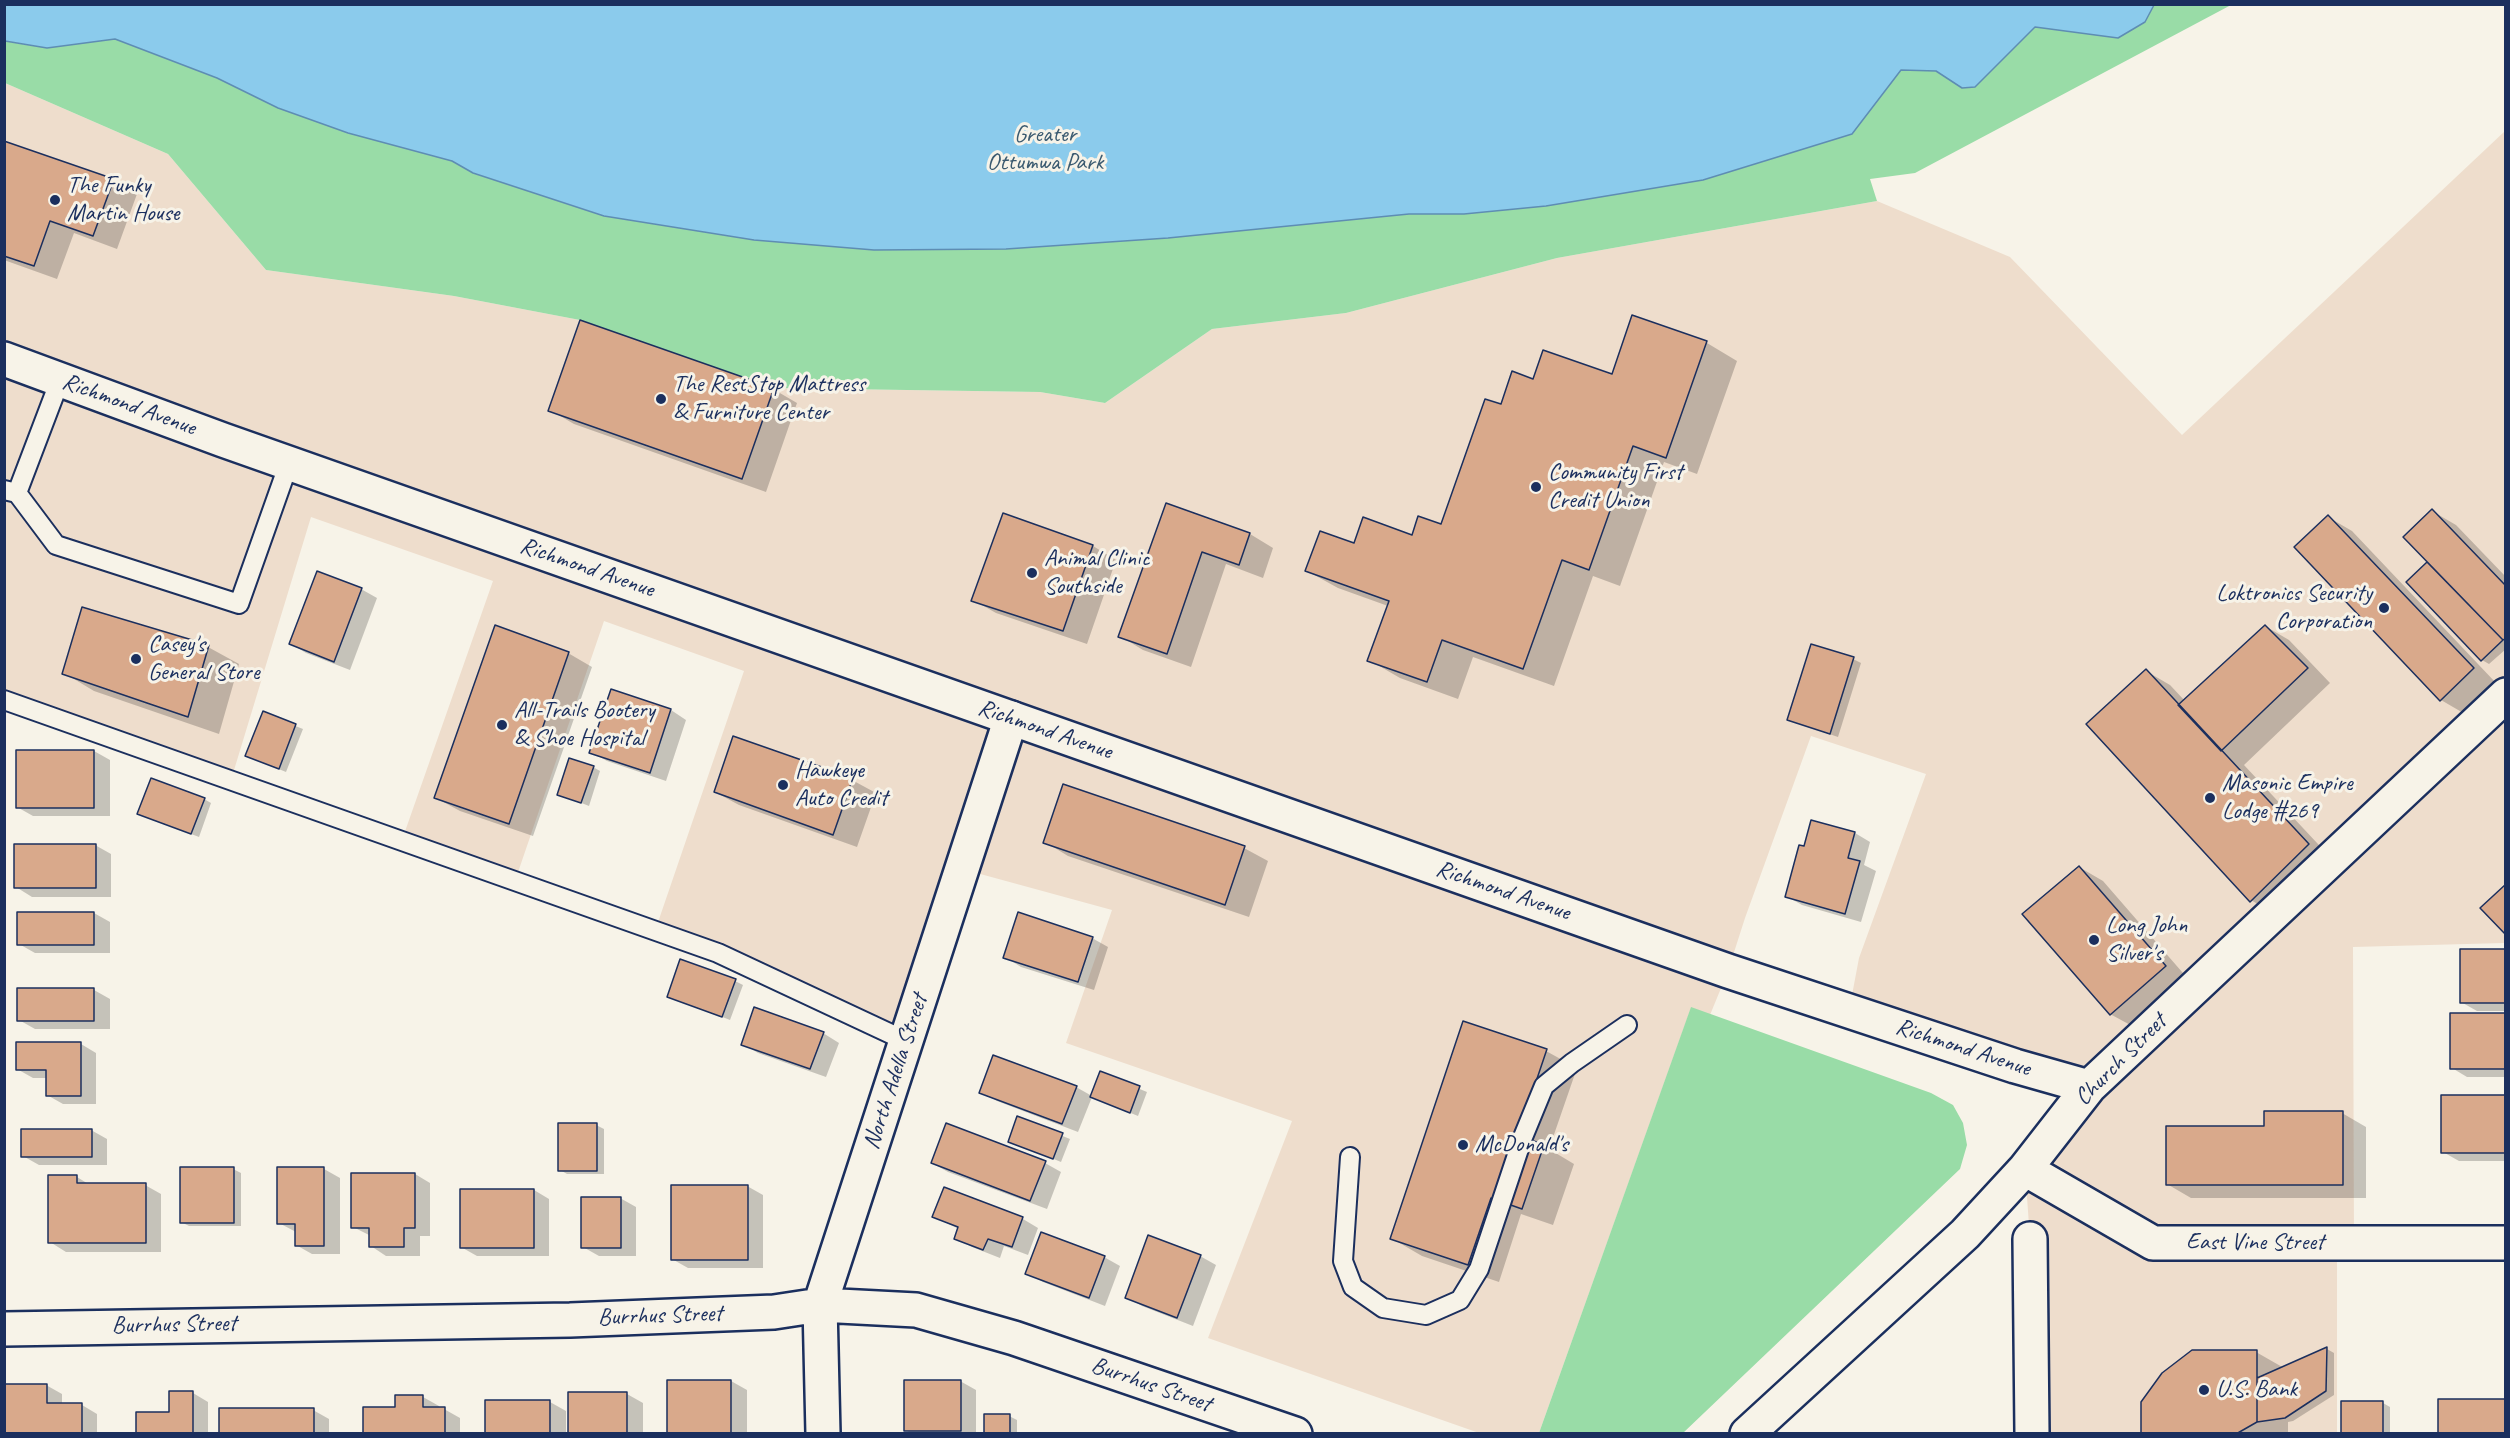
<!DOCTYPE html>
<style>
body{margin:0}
#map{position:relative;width:2510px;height:1438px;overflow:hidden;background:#f7f3e8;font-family:Caveat,sans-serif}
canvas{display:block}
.frame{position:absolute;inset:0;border:6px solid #1b2f5e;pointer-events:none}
</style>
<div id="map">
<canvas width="2510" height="1438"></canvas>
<div class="frame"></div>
</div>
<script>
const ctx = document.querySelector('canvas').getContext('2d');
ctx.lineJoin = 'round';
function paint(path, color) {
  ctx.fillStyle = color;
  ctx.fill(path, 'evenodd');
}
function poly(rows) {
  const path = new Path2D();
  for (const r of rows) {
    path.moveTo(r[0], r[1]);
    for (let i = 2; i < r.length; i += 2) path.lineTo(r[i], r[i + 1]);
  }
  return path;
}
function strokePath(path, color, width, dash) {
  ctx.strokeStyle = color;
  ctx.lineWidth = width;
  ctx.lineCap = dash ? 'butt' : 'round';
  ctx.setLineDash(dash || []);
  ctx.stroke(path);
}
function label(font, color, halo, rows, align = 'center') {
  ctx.font = font + ' Caveat,sans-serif';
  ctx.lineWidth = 6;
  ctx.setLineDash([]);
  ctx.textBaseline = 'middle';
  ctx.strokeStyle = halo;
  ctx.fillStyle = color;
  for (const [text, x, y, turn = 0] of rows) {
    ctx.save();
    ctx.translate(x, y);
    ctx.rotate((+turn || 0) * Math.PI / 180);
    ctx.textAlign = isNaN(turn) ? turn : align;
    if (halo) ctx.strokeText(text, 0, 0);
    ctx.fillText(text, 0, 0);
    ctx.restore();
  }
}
paint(poly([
 [5,83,168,154,266,270,454,296,580,320,774,388,1040,392,1105,403,1212,329,1346,313,1557,258,1877,201,2010,257,2182,435,2505,131,2505,943,2353,947,2354,1243,2337,1243,2337,1433,2032,1433,2030,1239,2025,1169,2089,1087,1849,1011,1859,958,1926,774,1811,736,1745,918,1728,971,1710,1015,1691,1008,1539,1433,1482,1434,1208,1338,1292,1121,1066,1043,1112,910,962,869,906,1041,655,931,744,671,604,621,515,881,402,840,493,581,311,517,231,780,5,700]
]), '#edc');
paint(poly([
 [5,4,2231,5,1915,173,1870,179,1877,201,1557,258,1346,313,1212,329,1105,403,1040,392,774,388,580,320,454,296,266,270,168,154,5,83,4,41,47,48],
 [269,103,754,240,604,216,473,173,452,161,348,133],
 [1691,1007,1931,1093,1953,1105,1963,1123,1967,1145,1960,1169,1683,1433,1539,1433]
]), '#99dca7');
const water = poly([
 [4,5,5,4,2154,5,2145,22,2118,38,2035,27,1975,87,1962,88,1936,71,1901,70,1852,134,1703,180,1546,206,1464,214,1409,214,1168,238,1006,249,874,250,754,240,604,216,473,173,452,161,348,133,278,108,217,78,115,39,47,48,5,41,4,5]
]);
paint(water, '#8bcbec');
strokePath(water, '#5e8db3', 1.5);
paint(poly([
 [4,142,113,180,137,194,117,249,74,233,57,279,4,260],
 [1633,317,1707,343,1737,361,1697,474,1664,462,1620,586,1593,576,1554,686,1473,657,1458,699,1400,678,1369,660,1388,606,1338,588,1307,571,1355,545,1413,537,1441,526,1502,406,1534,381,1612,376],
 [773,389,797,403,766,492,574,424,550,410],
 [1167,505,1250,534,1273,548,1263,578,1226,564,1191,667,1143,650,1120,636],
 [2432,511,2456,525,2506,577,2506,649,2489,664,2482,660,2408,582,2429,562],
 [1004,515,1093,546,1116,560,1087,644,996,613,973,600],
 [2328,517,2352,531,2496,683,2465,714,2441,700],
 [361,589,377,598,350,670,306,653,291,644],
 [2265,626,2289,640,2330,683,2244,765,2332,859,2274,914,2251,900,2146,671,2170,685,2185,701],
 [208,647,239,664,219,734,94,691,64,673],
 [568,653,592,667,533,836,460,811,436,798],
 [1853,659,1861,663,1838,737,1788,720],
 [612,691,671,710,686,720,666,781,607,761,591,752],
 [263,713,303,729,286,772,254,759],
 [94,751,110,760,110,816,33,816,17,807],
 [593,767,600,771,589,806,559,794],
 [852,780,876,793,857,847,739,805,715,792],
 [204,799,211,803,199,837,139,814],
 [1855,833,1870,842,1864,865,1876,871,1861,922,1802,905,1786,896,1805,848],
 [1045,842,1244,848,1268,861,1249,917,1068,856],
 [95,845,111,854,111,897,32,897,16,887],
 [2079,867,2103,881,2189,980,2134,1027,2110,1014],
 [94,913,110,922,110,953,35,953,19,944],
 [1092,938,1108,947,1094,990,1021,967,1005,957],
 [2506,950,2506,1011,2477,1011,2461,1002],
 [735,981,743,985,730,1020,669,996],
 [94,990,110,999,110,1029,35,1029,19,1020],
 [2506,1014,2506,1077,2467,1077,2452,1068],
 [823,1033,839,1043,826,1077,758,1053,743,1044],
 [81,1044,96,1053,96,1104,63,1104,47,1095,47,1078,33,1078,17,1069],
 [1546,1051,1577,1068,1549,1149,1574,1164,1553,1225,1521,1214,1499,1282,1422,1256,1391,1238],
 [1101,1073,1147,1092,1138,1116,1092,1097,1078,1132,997,1101,981,1092,1076,1087,1092,1096],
 [2506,1097,2506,1161,2459,1161,2443,1152],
 [2342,1113,2366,1127,2366,1198,2191,1198,2167,1184,2266,1127],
 [1018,1118,1070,1139,1061,1162,1010,1141],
 [596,1125,604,1129,604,1174,567,1174,560,1170],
 [91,1130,107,1139,107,1165,39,1165,23,1156],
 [932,1163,1045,1163,1061,1172,1047,1209,948,1172],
 [233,1169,241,1173,241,1226,189,1226,181,1222],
 [324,1169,340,1178,340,1254,312,1254,296,1245,296,1232,279,1223],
 [415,1174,430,1183,430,1236,420,1236,420,1256,386,1256,371,1246,371,1236,353,1227],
 [77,1177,90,1185,145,1185,161,1194,161,1252,66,1252,50,1242],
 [747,1186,763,1195,763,1268,688,1268,672,1259],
 [945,1189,1023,1219,1038,1228,1028,1255,1004,1246,1000,1258,972,1247,956,1238,959,1229,934,1217],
 [534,1190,549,1199,549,1256,477,1256,461,1247],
 [620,1198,636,1207,636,1256,599,1256,583,1247],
 [1200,1256,1216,1265,1193,1326,1142,1306,1127,1297],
 [1104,1257,1120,1266,1105,1306,1043,1282,1027,1273],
 [2327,1349,2334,1353,2334,1395,2293,1421,2288,1422,2288,1434,2143,1434,2256,1352,2284,1368],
 [731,1381,747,1390,747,1434,668,1434],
 [960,1381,976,1390,976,1434,912,1434,906,1430],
 [46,1385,62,1394,62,1405,82,1405,97,1414,97,1434,6,1434],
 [193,1393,208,1402,208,1434,137,1434,170,1414],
 [627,1394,643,1403,643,1434,569,1434],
 [423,1397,439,1406,439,1409,444,1409,460,1418,460,1434,365,1434],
 [550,1402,566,1411,566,1434,487,1434],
 [2383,1403,2390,1407,2390,1434,2342,1434],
 [313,1410,329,1419,329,1434,220,1434],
 [1009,1416,1017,1420,1017,1434,986,1434]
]), '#0003');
const building = poly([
 [4,141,114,179,93,236,50,221,34,266,4,256,4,141],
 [1632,315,1707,341,1666,458,1633,446,1589,570,1562,560,1523,669,1442,640,1427,682,1367,661,1389,601,1305,571,1320,531,1354,543,1363,517,1412,535,1418,516,1441,524,1485,399,1501,404,1512,371,1533,379,1543,350,1612,374,1632,315],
 [580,320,774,388,742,479,548,411,580,320],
 [1166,503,1250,533,1239,565,1202,552,1167,654,1118,637,1166,503],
 [2432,509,2506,586,2506,638,2503,640,2403,537,2432,509],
 [1003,513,1093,545,1063,631,971,601,1003,513],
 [2328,515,2474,668,2440,701,2294,547,2328,515],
 [2427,562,2503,640,2481,661,2406,582,2427,562],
 [317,571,362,588,334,662,289,644,317,571],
 [82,607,209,645,188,717,62,674,82,607],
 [495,625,569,652,509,824,434,798,495,625],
 [2265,625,2308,668,2221,751,2178,705,2265,625],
 [1811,644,1854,657,1830,734,1787,720,1811,644],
 [2146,669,2309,844,2250,902,2086,724,2146,669],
 [611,689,671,709,650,773,589,753,611,689],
 [263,711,296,724,279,769,245,756,263,711],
 [733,736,853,778,833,835,714,792,733,736],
 [16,750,94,750,94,808,16,808,16,750],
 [569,758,594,766,581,803,557,795,569,758],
 [151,778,205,798,191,834,137,814,151,778],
 [1063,784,1245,846,1225,905,1043,843,1063,784],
 [1811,820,1855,832,1848,858,1860,861,1845,914,1785,897,1799,845,1804,846,1811,820],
 [14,844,96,844,96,888,14,888,14,844],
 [2079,866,2166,966,2110,1015,2022,914,2079,866],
 [2506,884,2506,935,2480,908,2506,884],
 [17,912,94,912,94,945,17,945,17,912],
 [1018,912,1093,937,1078,982,1003,958,1018,912],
 [2460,949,2506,949,2506,1003,2460,1003,2460,949],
 [680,959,736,979,722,1017,667,997,680,959],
 [17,988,94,988,94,1021,17,1021,17,988],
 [754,1007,824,1032,810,1069,741,1045,754,1007],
 [2450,1013,2506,1013,2506,1069,2450,1069,2450,1013],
 [1463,1021,1547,1049,1518,1135,1544,1145,1522,1209,1491,1198,1468,1265,1390,1239,1463,1021],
 [16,1042,81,1042,81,1096,46,1096,46,1070,16,1070,16,1042],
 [993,1055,1077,1086,1062,1124,979,1093,993,1055],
 [1100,1071,1140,1086,1130,1113,1090,1097,1100,1071],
 [2441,1095,2506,1095,2506,1153,2441,1153,2441,1095],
 [2264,1111,2343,1111,2343,1185,2166,1185,2166,1126,2264,1126,2264,1111],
 [1017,1116,1063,1133,1053,1159,1008,1142,1017,1116],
 [558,1123,597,1123,597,1171,558,1171,558,1123],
 [946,1123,1046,1161,1030,1201,931,1163,946,1123],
 [21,1129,92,1129,92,1157,21,1157,21,1129],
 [180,1167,234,1167,234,1223,180,1223,180,1167],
 [277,1167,324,1167,324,1246,295,1246,295,1224,277,1224,277,1167],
 [351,1173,415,1173,415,1228,404,1228,404,1247,369,1247,369,1228,351,1228,351,1173],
 [48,1175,77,1175,77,1183,146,1183,146,1243,48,1243,48,1175],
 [671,1185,748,1185,748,1260,671,1260,671,1185],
 [944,1187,1023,1217,1012,1247,988,1239,983,1250,954,1239,958,1227,932,1217,944,1187],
 [460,1189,534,1189,534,1248,460,1248,460,1189],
 [581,1197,621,1197,621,1248,581,1248,581,1197],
 [1041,1232,1105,1256,1089,1298,1025,1274,1041,1232],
 [1148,1235,1201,1255,1177,1318,1125,1298,1148,1235],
 [2327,1347,2326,1391,2285,1418,2257,1422,2257,1378,2327,1347],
 [2192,1350,2257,1350,2257,1422,2236,1434,2141,1434,2141,1402,2162,1373,2192,1350],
 [667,1380,731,1380,731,1434,667,1434,667,1380],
 [904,1380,961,1380,961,1431,904,1431,904,1380],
 [5,1384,47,1384,47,1403,82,1403,82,1434,5,1434,5,1384],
 [169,1391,193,1391,193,1434,136,1434,136,1412,169,1412,169,1391],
 [568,1392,627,1392,627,1434,568,1434,568,1392],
 [395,1395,423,1395,423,1407,445,1407,445,1434,363,1434,363,1407,395,1407,395,1395],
 [2438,1399,2506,1399,2506,1434,2438,1434,2438,1399],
 [485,1400,550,1400,550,1434,485,1434,485,1400],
 [2341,1401,2383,1401,2383,1434,2341,1434,2341,1401],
 [219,1408,314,1408,314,1434,219,1434,219,1408],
 [984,1414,1010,1414,1010,1434,984,1434,984,1414]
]);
paint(building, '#d9a98b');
strokePath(building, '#1b2f5e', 1.5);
const lane = poly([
 [4,490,17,493,56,545,239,604,289,463],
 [17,493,60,380],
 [4,700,718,953,906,1041],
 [1350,1157,1343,1261,1353,1287,1383,1308,1426,1315,1460,1300,1479,1269,1523,1137,1544,1086,1572,1063,1627,1025]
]);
const street = poly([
 [2030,1239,2032,1434],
 [4,1329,570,1320,774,1312,820,1305,916,1310,1014,1338,1295,1434],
 [823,1434,820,1305,1011,718]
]);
const secondary = poly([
 [4,359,223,440,1728,971,2015,1066,2089,1087],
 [2025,1169,2153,1243,2506,1243],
 [1747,1434,1965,1234,2025,1169,2089,1087,2506,695]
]);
strokePath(lane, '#1b2f5e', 22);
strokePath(street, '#1b2f5e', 38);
strokePath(secondary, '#1b2f5e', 38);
strokePath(lane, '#f7f3e8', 18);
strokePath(street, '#f7f3e8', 33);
strokePath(secondary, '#f7f3e8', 33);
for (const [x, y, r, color] of [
 [55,200,6,"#1b2f5e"],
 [661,399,6,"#1b2f5e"],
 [1536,487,6,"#1b2f5e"],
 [1032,573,6,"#1b2f5e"],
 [2384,608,6,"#1b2f5e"],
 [136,659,6,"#1b2f5e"],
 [502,725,6,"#1b2f5e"],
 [783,785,6,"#1b2f5e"],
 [2210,798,6,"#1b2f5e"],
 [2094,940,6,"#1b2f5e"],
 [1463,1145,6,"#1b2f5e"],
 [2204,1390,6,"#1b2f5e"]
]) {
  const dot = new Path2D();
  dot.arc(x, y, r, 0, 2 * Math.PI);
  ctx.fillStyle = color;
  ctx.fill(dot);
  strokePath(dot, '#f7f3e8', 2);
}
label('24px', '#3a5a70', '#f7f3e8', [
 ["Greater",1045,135],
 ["Ottumwa Park",1045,163]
]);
label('24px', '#1b2f5e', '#f7f3e8', [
 ["The Funky",67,186],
 ["Martin House",67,214],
 ["The RestStop Mattress",673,385],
 ["& Furniture Center",673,413],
 ["Community First",1548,473],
 ["Credit Union",1548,501],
 ["Animal Clinic",1044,559],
 ["Southside",1044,587],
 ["Loktronics Security",2372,594,"right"],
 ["Corporation",2372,622,"right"],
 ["Casey's",148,645],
 ["General Store",148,673],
 ["All-Trails Bootery",514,711],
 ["& Shoe Hospital",514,739],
 ["Hawkeye",795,771],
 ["Auto Credit",795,799],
 ["Masonic Empire",2222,784],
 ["Lodge #269",2222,812],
 ["Long John",2106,926],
 ["Silver's",2106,954],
 ["McDonald's",1475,1145],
 ["U.S. Bank",2216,1390]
], 'left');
label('24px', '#1b2f5e', '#f7f3e8', [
 ["Richmond Avenue",129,405,20],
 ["Richmond Avenue",587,568,19],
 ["Richmond Avenue",1045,730,19],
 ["Richmond Avenue",1503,891,19],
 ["Richmond Avenue",1963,1048,18],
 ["Church Street",2121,1060,-45],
 ["North Adella Street",896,1072,-72],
 ["East Vine Street",2255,1243],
 ["Burrhus Street",660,1316,-2],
 ["Burrhus Street",174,1325,-1],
 ["Burrhus Street",1151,1385,19]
]);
</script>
